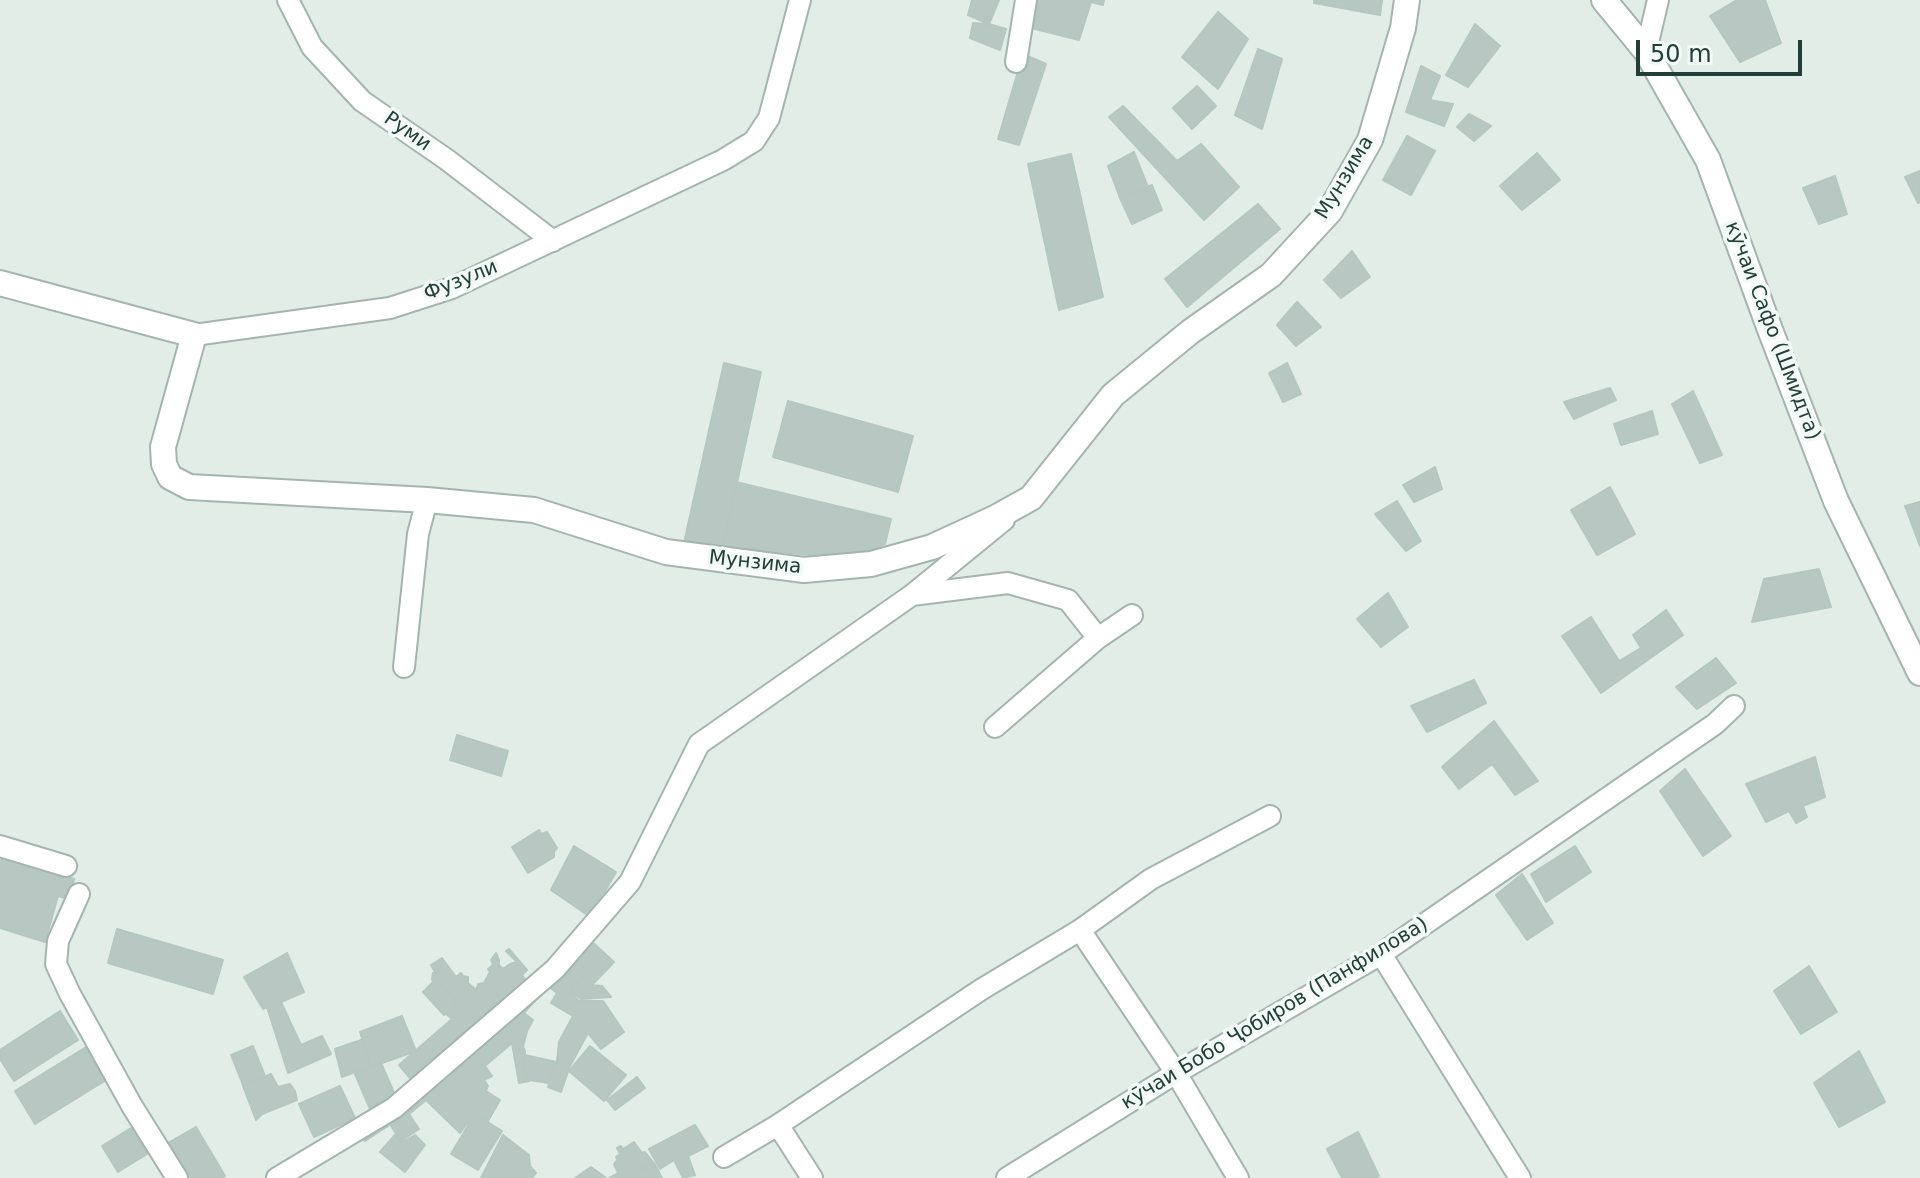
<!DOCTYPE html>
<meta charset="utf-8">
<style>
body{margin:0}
#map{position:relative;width:1920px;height:1178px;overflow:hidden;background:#e2ede8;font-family:"DejaVu Sans",sans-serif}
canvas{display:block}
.scale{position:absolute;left:1636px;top:40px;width:166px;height:36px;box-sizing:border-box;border:4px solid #213f38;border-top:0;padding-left:10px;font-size:24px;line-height:28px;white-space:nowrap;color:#213f38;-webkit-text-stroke:6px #f3f9f6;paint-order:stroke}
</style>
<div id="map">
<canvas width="1920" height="1178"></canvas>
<div class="scale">50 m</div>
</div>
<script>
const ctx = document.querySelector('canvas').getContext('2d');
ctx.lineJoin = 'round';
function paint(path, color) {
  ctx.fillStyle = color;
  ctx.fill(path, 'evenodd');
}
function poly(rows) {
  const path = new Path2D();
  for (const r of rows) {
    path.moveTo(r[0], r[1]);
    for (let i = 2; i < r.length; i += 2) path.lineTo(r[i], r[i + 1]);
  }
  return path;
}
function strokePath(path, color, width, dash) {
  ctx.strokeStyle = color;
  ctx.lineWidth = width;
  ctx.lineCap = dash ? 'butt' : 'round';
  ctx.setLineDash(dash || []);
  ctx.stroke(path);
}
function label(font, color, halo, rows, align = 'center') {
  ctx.font = font + ' "DejaVu Sans",sans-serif';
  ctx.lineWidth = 7;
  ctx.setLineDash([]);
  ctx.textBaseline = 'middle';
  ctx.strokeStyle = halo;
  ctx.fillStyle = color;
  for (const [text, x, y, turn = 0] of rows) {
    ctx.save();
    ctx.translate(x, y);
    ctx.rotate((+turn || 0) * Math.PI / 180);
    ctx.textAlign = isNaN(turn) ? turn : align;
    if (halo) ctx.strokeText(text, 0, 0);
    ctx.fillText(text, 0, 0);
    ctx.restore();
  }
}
const building = poly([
 [972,0,999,0,989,24,968,15,972,0],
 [1033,0,1104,0,1103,5,1091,2,1079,40,1027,27,1033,0],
 [1314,0,1382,0,1380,15,1314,3,1314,0],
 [1737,0,1765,0,1781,43,1740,62,1710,16,1737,0],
 [1218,12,1248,39,1218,89,1182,57,1218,12],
 [973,23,989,24,1006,29,1000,50,970,38,973,23],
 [1475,24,1500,46,1468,87,1446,75,1475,24],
 [1258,49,1282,59,1262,129,1235,115,1258,49],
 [1023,54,1046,64,1019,145,998,139,1023,54],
 [1421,66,1440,76,1430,100,1453,104,1444,126,1406,112,1421,66],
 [1197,86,1216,106,1192,129,1173,108,1197,86],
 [1123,106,1177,161,1201,144,1239,187,1204,220,1109,117,1123,106],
 [1469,114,1491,126,1474,141,1457,127,1469,114],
 [1407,136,1435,151,1411,195,1383,180,1407,136],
 [1134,152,1148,187,1120,198,1108,166,1134,152],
 [1537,153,1560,180,1522,210,1500,186,1537,153],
 [1071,154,1103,297,1059,310,1028,164,1071,154],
 [1920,171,1920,202,1918,203,1905,177,1920,171],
 [1835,176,1847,214,1819,224,1803,188,1835,176],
 [1152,185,1162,210,1132,224,1120,198,1152,185],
 [1258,204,1280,229,1187,307,1165,279,1258,204],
 [1352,251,1370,277,1341,298,1324,280,1352,251],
 [1297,302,1321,327,1296,346,1277,325,1297,302],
 [724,363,761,372,723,547,684,543,724,363],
 [1287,363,1301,394,1283,402,1269,373,1287,363],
 [1610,388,1616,400,1574,419,1564,402,1610,388],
 [1693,391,1722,455,1700,463,1672,404,1693,391],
 [788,401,913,436,898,492,773,457,788,401],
 [1652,411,1658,434,1621,445,1614,424,1652,411],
 [1435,467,1442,489,1414,502,1403,485,1435,467],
 [736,482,891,519,885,544,846,558,723,547,736,482],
 [1610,487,1635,534,1597,555,1571,510,1610,487],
 [1397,501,1421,541,1406,551,1375,514,1397,501],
 [1920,502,1920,546,1905,506,1920,502],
 [1819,569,1831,607,1752,622,1764,579,1819,569],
 [1388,593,1408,627,1381,647,1357,619,1388,593],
 [1666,610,1683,635,1601,693,1562,636,1591,617,1619,661,1641,648,1633,635,1666,610],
 [1716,658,1736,683,1697,709,1676,687,1716,658],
 [1474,680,1486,703,1427,732,1411,706,1474,680],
 [1494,721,1538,781,1515,795,1492,764,1459,789,1442,767,1494,721],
 [457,735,508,751,501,776,450,760,457,735],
 [1815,757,1825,797,1803,806,1807,817,1796,823,1789,811,1766,822,1746,784,1815,757],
 [1685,769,1731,836,1703,856,1660,791,1685,769],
 [539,830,541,834,547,832,557,848,554,852,554,857,528,873,512,847,539,830],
 [574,846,616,872,605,891,586,914,551,890,574,846],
 [1575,846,1591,872,1546,902,1531,874,1575,846],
 [3,855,74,879,69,899,58,896,45,942,0,928,0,864,3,855],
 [1522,874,1553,923,1527,940,1496,895,1522,874],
 [117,929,223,960,213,994,108,963,117,929],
 [590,940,614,962,593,984,582,976,570,989,556,975,590,940],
 [509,949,527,970,522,975,528,984,415,1084,399,1065,452,1019,446,1014,458,1002,437,979,433,982,432,979,433,973,436,974,431,965,442,958,456,977,461,973,463,976,468,977,468,983,476,990,478,984,484,983,490,972,488,969,493,965,491,960,496,953,499,960,499,965,503,969,510,964,517,962,506,951,509,949],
 [287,953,304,992,281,1002,301,1045,322,1036,331,1054,288,1073,267,1007,263,1009,244,977,287,953],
 [1809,966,1837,1012,1801,1034,1774,991,1809,966],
 [553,975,579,1001,603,1001,624,1032,601,1049,588,1033,570,1066,561,1092,548,1087,557,1061,559,1042,573,1016,551,1003,557,993,548,986,524,1013,533,1020,527,1031,523,1047,525,1051,524,1069,529,1081,519,1083,512,1043,485,1066,492,1076,484,1080,488,1086,486,1091,500,1100,488,1121,474,1114,460,1133,426,1100,409,1114,407,1110,388,1123,388,1126,365,1141,357,1134,553,975],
 [582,978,591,985,602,986,611,997,581,999,571,991,582,978],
 [436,979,457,1002,444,1015,423,992,436,979],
 [60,1011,78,1040,14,1081,0,1059,0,1050,60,1011],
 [402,1016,416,1051,371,1067,360,1032,402,1016],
 [361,1040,370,1066,342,1077,335,1049,361,1040],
 [91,1044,111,1077,35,1124,15,1091,91,1044],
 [253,1046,265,1076,243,1085,231,1055,253,1046],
 [590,1046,626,1075,604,1101,569,1071,590,1046],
 [1859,1051,1885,1102,1839,1127,1814,1083,1859,1051],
 [525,1055,556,1062,549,1083,529,1080,524,1068,525,1055],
 [381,1063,396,1097,370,1109,355,1074,381,1063],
 [271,1074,278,1087,290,1084,295,1091,297,1100,262,1114,256,1120,243,1086,271,1074],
 [637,1077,645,1088,615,1110,607,1100,637,1077],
 [340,1086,355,1118,314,1137,299,1104,340,1086],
 [407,1111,419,1129,401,1141,389,1123,407,1111],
 [475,1114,502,1131,478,1170,451,1154,475,1114],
 [695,1125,708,1146,688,1156,695,1175,683,1178,674,1160,660,1169,649,1149,695,1125],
 [196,1127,225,1176,221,1178,188,1178,168,1143,196,1127],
 [131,1128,147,1154,118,1172,102,1146,131,1128],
 [1358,1132,1379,1176,1374,1178,1342,1178,1327,1149,1358,1132],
 [395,1135,401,1143,415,1135,425,1145,405,1172,380,1152,395,1135],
 [503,1135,529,1155,530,1166,536,1173,532,1178,481,1178,503,1135],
 [634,1142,642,1153,645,1152,653,1162,634,1174,636,1178,609,1178,618,1173,614,1164,617,1160,616,1157,620,1154,617,1148,621,1146,623,1149,634,1142],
 [654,1163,662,1178,637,1178,635,1174,654,1163],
 [591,1167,606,1178,575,1178,591,1167]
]);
paint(building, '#b7c8c2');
strokePath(building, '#b4c7c0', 2);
const minor = poly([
 [288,0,312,47,362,101,446,159,553,241],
 [1646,51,1658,0],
 [1016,62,1026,0],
 [194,335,390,308,452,288,723,160,754,141,769,118,800,0],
 [912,595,1008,583,1068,600,1098,638],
 [404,667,418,534,427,500],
 [995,727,1098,638,1132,615],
 [0,846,66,866],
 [79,894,58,941,56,964,70,994,132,1106,177,1178],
 [1080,930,1176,1073,1238,1178],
 [1381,954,1520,1178],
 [778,1125,812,1178],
 [724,1157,778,1125,982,989,1080,930,1151,879,1270,816],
 [277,1178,394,1108,555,969,630,882,699,744,912,595,1004,520],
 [1007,1178,1176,1073,1381,954,1715,724,1734,706]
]);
const tertiary = poly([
 [1604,0,1646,51,1708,160,1769,327,1836,501,1920,673],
 [0,283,194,335,163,447,164,464,170,477,189,487,427,500,534,510,666,552,804,570,871,564,932,547,995,518,1031,498,1113,395,1190,332,1271,275,1330,211,1370,140,1403,28,1407,0]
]);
strokePath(minor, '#a4b5b0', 24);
strokePath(tertiary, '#a4b5b0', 28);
strokePath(minor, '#fff', 20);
strokePath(tertiary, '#fff', 24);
label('20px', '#213f38', '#f3f9f6', [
 ["Руми",407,132,35],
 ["Мунзима",1345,178,-59],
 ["Фузули",461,281,-22],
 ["кӯчаи Сафо (Шмидта)",1772,331,69],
 ["Мунзима",755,563,6],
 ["кӯчаи Бобо Ҷобиров (Панфилова)",1275,1014,-31]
]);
</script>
